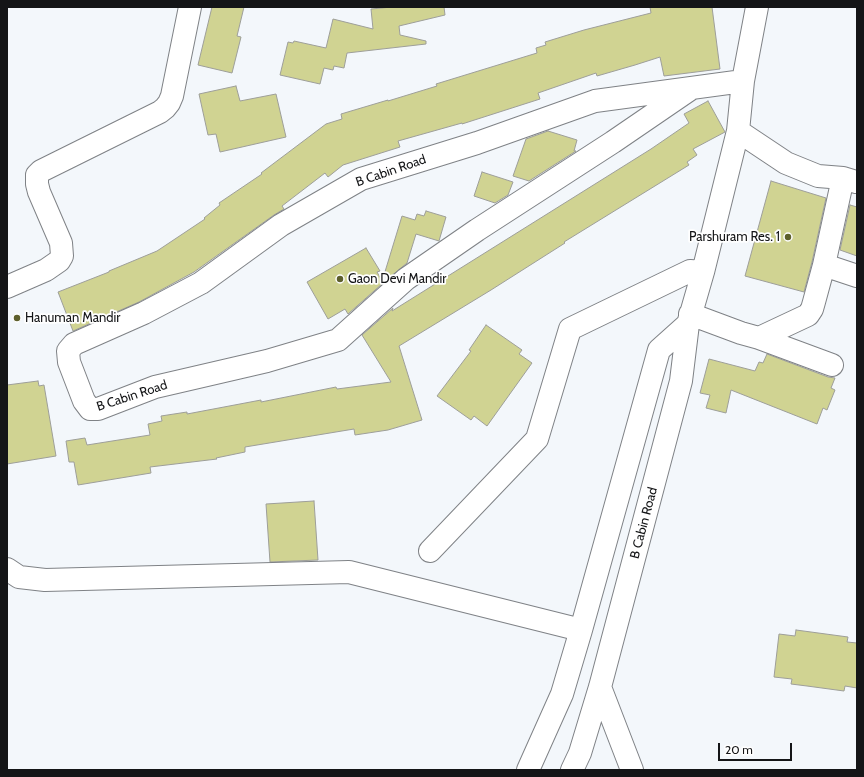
<!DOCTYPE html>
<style>
body{margin:0}
#map{position:relative;width:864px;height:777px;overflow:hidden;background:#f3f7fb;font-family:Cabin,sans-serif}
canvas{display:block}
.frame{position:absolute;inset:0;border:8px solid #141517;pointer-events:none}
.scale{position:absolute;left:718px;top:743px;width:74px;height:18px;box-sizing:border-box;border:2px solid #141517;border-top:0;padding-left:5px;font-size:12px;line-height:14px;white-space:nowrap;color:#141517;-webkit-text-stroke:3px #fff;paint-order:stroke}
</style>
<div id="map">
<canvas width="864" height="777"></canvas>
<div class="frame"></div>
<div class="scale">20 m</div>
</div>
<script>
const ctx = document.querySelector('canvas').getContext('2d');
ctx.lineJoin = 'round';
function paint(path, color) {
  ctx.fillStyle = color;
  ctx.fill(path, 'evenodd');
}
function poly(rows) {
  const path = new Path2D();
  for (const r of rows) {
    path.moveTo(r[0], r[1]);
    for (let i = 2; i < r.length; i += 2) path.lineTo(r[i], r[i + 1]);
  }
  return path;
}
function strokePath(path, color, width, dash) {
  ctx.strokeStyle = color;
  ctx.lineWidth = width;
  ctx.lineCap = dash ? 'butt' : 'round';
  ctx.setLineDash(dash || []);
  ctx.stroke(path);
}
function label(font, color, halo, rows, align = 'center') {
  ctx.font = font + ' Cabin,sans-serif';
  ctx.lineWidth = 3.5;
  ctx.setLineDash([]);
  ctx.textBaseline = 'middle';
  ctx.strokeStyle = halo;
  ctx.fillStyle = color;
  for (const [text, x, y, turn = 0] of rows) {
    ctx.save();
    ctx.translate(x, y);
    ctx.rotate((+turn || 0) * Math.PI / 180);
    ctx.textAlign = isNaN(turn) ? turn : align;
    if (halo) ctx.strokeText(text, 0, 0);
    ctx.fillText(text, 0, 0);
    ctx.restore();
  }
}
const building = poly([
 [212,7,244,7,237,36,241,37,232,73,198,65,212,7],
 [392,7,444,7,445,15,399,26,400,35,426,41,426,44,347,53,344,68,334,66,333,70,324,68,320,84,280,75,288,42,293,43,294,41,326,48,333,19,373,29,371,9,392,7],
 [650,7,712,7,720,69,664,76,660,57,635,65,597,76,596,73,538,93,540,99,462,124,462,123,398,141,400,147,343,165,328,177,325,173,282,206,284,209,274,215,194,272,139,302,73,331,58,292,109,272,109,271,157,251,205,219,204,218,220,205,219,203,262,174,261,173,326,124,342,119,341,114,388,100,388,101,437,86,436,84,537,53,536,48,546,45,545,42,584,30,651,13,650,7],
 [236,86,240,101,276,94,286,137,220,152,216,134,208,135,199,94,236,86],
 [708,101,725,132,693,149,697,155,687,162,689,165,564,242,565,243,491,290,399,346,422,420,388,430,355,435,354,429,245,447,245,452,216,458,217,459,150,467,151,473,78,485,74,462,69,462,66,441,85,438,87,445,150,435,148,424,162,421,161,416,187,412,187,414,261,400,261,402,336,387,337,389,391,382,362,335,393,308,392,311,651,149,689,123,684,114,708,101],
 [548,131,577,140,574,151,576,151,529,181,513,176,526,139,548,131],
 [482,172,513,182,508,195,495,203,474,196,482,172],
 [771,181,826,198,812,262,804,292,745,276,771,181],
 [850,205,857,207,857,256,840,250,850,205],
 [426,211,446,217,439,241,416,234,407,263,390,277,384,275,402,216,415,220,417,214,424,216,426,211],
 [366,248,380,271,377,272,383,283,348,314,345,309,328,319,307,282,366,248],
 [486,325,522,350,519,354,532,363,487,426,474,416,471,420,437,396,471,351,469,350,486,325],
 [767,354,828,377,835,378,831,388,835,390,827,410,823,408,817,424,731,390,726,413,706,408,710,395,700,393,709,359,755,371,759,362,763,363,767,354],
 [38,381,39,386,44,385,56,456,7,464,7,385,38,381],
 [314,501,318,560,270,562,266,504,314,501],
 [796,630,848,637,847,642,857,643,857,688,845,686,844,691,807,686,791,684,792,679,774,677,779,634,795,636,796,630]
]);
paint(building, '#d0d392');
strokePath(building, '#9d9e99', 1);
const street = poly([
 [692,88,613,142,477,230,406,279,338,340,267,361,155,387,98,409,90,409,84,401,69,362,68,351,74,344,144,313,201,283,281,225,361,179,477,143,595,101,743,81],
 [738,131,786,163,818,176,843,178,856,182],
 [824,265,857,276],
 [7,287,46,270,59,261,62,256,61,243,39,192,37,184,37,175,41,171,160,112,165,108,169,103,172,96,190,7],
 [690,314,741,333,759,338,832,365],
 [759,338,808,315,812,309,814,302,824,265,843,178],
 [430,551,537,439,570,329,690,271,703,272,738,131,743,81,757,7],
 [7,569,19,577,45,580,349,572,581,630],
 [600,687,632,770],
 [528,770,562,694,581,630,659,350,688,324],
 [572,770,580,753,600,687,681,381,688,324,703,272]
]);
strokePath(street, '#7f8286', 24);
strokePath(street, '#fff', 22);
for (const [x, y, r, color] of [
 [788,237,4,"#5d5f2c"],
 [340,279,4,"#5d5f2c"],
 [17,318,4,"#5d5f2c"]
]) {
  const dot = new Path2D();
  dot.arc(x, y, r, 0, 2 * Math.PI);
  ctx.fillStyle = color;
  ctx.fill(dot);
  strokePath(dot, '#fff', 1.5);
}
label('13px', '#141517', '#fff', [
 ["B Cabin Road",391,171,-19],
 ["B Cabin Road",132,396,-18],
 ["B Cabin Road",644,523,-75]
]);
label('13px', '#141517', '#fff', [
 ["Parshuram Res. 1",780,237,"right"],
 ["Gaon Devi Mandir",348,279],
 ["Hanuman Mandir",25,318]
], 'left');
</script>
